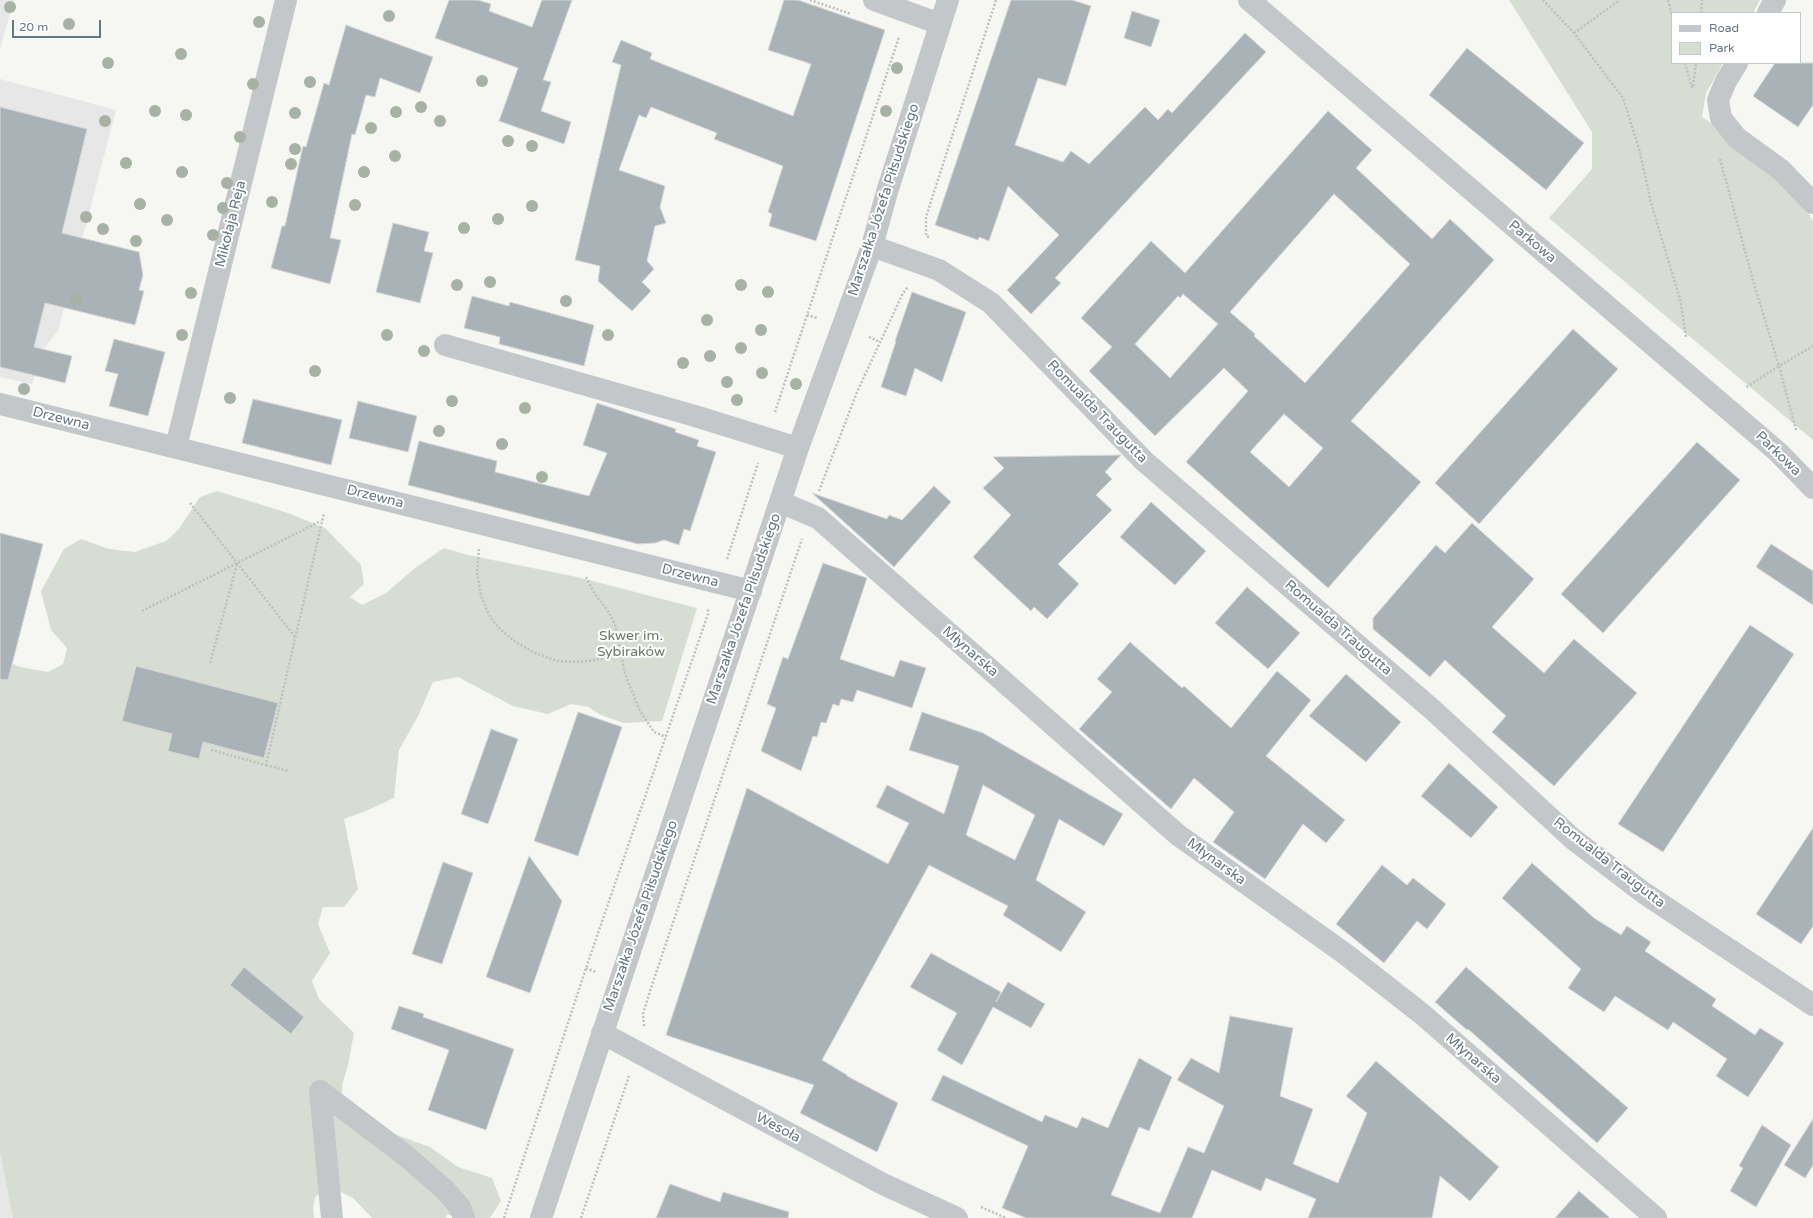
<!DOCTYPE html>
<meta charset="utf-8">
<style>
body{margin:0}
#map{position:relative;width:1813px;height:1218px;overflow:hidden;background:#f6f6f2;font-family:"Varela Round",sans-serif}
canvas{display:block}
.legend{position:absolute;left:1671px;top:12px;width:130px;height:52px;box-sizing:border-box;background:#fff;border:1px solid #c1c9cd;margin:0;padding:5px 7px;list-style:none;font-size:12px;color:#657783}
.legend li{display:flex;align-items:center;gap:8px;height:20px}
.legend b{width:20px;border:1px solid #c1c9cd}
.scale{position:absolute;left:12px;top:20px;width:89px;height:18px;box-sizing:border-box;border:2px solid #657783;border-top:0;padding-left:5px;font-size:12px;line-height:14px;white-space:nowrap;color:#657783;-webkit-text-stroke:3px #fff;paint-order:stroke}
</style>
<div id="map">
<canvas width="1813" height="1218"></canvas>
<ul class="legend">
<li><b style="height:5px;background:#c3c7ca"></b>Road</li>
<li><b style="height:11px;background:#d7ddd3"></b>Park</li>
</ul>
<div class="scale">20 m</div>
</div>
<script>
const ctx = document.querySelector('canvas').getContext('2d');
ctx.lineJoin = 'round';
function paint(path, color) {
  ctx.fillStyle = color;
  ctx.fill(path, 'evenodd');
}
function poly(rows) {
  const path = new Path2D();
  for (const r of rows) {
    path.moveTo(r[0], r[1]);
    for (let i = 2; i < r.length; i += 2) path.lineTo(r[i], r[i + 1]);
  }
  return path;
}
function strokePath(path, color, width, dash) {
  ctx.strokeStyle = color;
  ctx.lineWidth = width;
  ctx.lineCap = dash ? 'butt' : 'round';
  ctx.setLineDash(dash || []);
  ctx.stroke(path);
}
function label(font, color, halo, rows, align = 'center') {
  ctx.font = font + ' "Varela Round",sans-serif';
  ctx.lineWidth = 4;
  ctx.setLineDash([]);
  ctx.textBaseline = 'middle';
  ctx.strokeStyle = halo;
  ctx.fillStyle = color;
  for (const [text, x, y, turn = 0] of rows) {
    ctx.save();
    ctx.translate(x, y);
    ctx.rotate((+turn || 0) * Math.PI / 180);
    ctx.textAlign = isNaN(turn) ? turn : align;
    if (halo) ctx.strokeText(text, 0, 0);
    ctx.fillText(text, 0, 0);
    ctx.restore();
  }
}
paint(poly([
 [0,0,14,0,0,49],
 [0,79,116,110,58,331,42,351,32,384,0,377],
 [0,1134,30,1218,0,1218]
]), '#e6e7e6');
paint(poly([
 [1509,0,1760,0,1753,13,1672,13,1672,63,1723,63,1706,93,1702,117,1726,133,1778,178,1808,212,1813,222,1813,440,1549,218,1592,169,1592,132],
 [217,491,288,513,325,528,361,565,364,584,350,597,362,605,386,593,415,568,444,548,468,555,577,577,697,608,662,721,624,723,601,715,588,707,571,704,548,714,513,706,458,677,433,682,418,716,399,750,394,798,368,810,344,819,358,889,344,907,323,907,318,924,330,953,312,981,319,999,354,1033,348,1065,342,1085,343,1109,363,1123,430,1147,458,1167,492,1178,501,1201,490,1218,455,1218,447,1214,446,1218,372,1218,353,1198,335,1189,316,1196,313,1206,314,1218,13,1218,0,1151,0,659,20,667,48,672,63,664,67,648,51,630,41,591,64,549,81,539,109,549,135,552,166,541,179,529,200,497]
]), '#d7ddd3');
const building = poly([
 [449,0,478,0,491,4,489,11,532,27,542,0,572,0,543,80,551,82,541,111,571,122,564,144,499,121,518,68,435,38,449,0],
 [784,0,798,0,885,30,816,241,769,226,772,214,768,212,783,166,714,139,717,133,651,107,646,118,639,115,619,170,665,186,660,207,666,223,655,226,647,261,654,269,642,282,651,291,632,311,598,281,600,266,575,260,621,65,612,62,621,40,652,53,650,59,793,116,811,64,768,50,784,0],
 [1011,0,1072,0,1091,6,1066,86,1038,78,1015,145,1063,162,1071,151,1089,164,1145,107,1158,120,1168,109,1172,113,1245,33,1266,52,1055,278,1061,283,1031,314,1007,290,1059,235,1008,186,989,241,979,237,978,240,935,225,1011,0],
 [1132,11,1160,20,1151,47,1124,38,1132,11],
 [346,25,433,57,420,93,380,78,375,97,366,95,355,135,352,134,330,238,341,240,330,284,271,268,282,226,285,226,303,146,306,147,324,83,329,85,346,25],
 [1467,48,1584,143,1546,190,1429,95,1467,48],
 [1775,63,1813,63,1813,105,1798,127,1753,96,1775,63],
 [0,107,87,129,62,233,139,252,143,275,139,290,144,291,135,325,45,303,34,347,72,356,65,383,0,367,0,107],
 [1328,111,1372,150,1356,168,1432,239,1450,219,1494,260,1351,421,1421,482,1328,588,1186,462,1248,391,1224,368,1155,436,1089,371,1112,347,1081,318,1151,241,1185,273,1328,111],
 [1334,194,1410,264,1305,383,1254,336,1255,334,1230,312,1334,194],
 [1183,294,1218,324,1170,378,1135,344,1178,296,1180,298,1183,294],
 [1284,414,1323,448,1289,487,1250,452,1284,414],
 [393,223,429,232,424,251,433,253,420,303,376,292,393,223],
 [912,292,966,312,942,382,915,368,906,396,881,387,896,341,895,341,912,292],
 [472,296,509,306,510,302,594,325,584,366,499,344,500,337,464,328,472,296],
 [1573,329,1618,369,1479,524,1435,483,1573,329],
 [114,339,165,352,148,416,109,406,118,374,105,371,114,339],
 [253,399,342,420,331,465,242,443,253,399],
 [358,401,417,416,408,452,349,438,358,401],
 [597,403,676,429,675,432,699,440,697,446,716,452,690,531,684,529,679,545,664,540,655,543,638,544,408,485,419,441,497,461,495,472,589,496,607,453,583,445,597,403],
 [1697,442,1740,480,1603,633,1561,594,1697,442],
 [1121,455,1105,472,1112,479,1096,495,1112,510,1058,564,1079,584,1047,619,1034,607,1031,611,973,557,1011,515,983,488,1004,468,993,457,1121,455],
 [934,486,951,502,894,567,812,493,887,519,889,515,902,520,934,486],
 [1151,502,1206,551,1175,585,1120,537,1151,502],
 [1472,523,1534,579,1492,627,1544,673,1574,639,1637,693,1554,786,1492,732,1506,716,1445,660,1430,677,1373,629,1373,618,1436,545,1445,553,1472,523],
 [0,533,43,544,8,680,0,679,0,533],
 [1771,544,1813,571,1813,605,1756,567,1771,544],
 [823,563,867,578,840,659,894,677,900,660,926,668,912,708,857,690,853,702,841,699,839,706,833,704,826,723,821,722,817,737,813,736,801,771,761,751,776,708,767,704,783,657,788,659,823,563],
 [1247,587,1300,633,1268,669,1215,623,1247,587],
 [1750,625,1794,654,1663,852,1618,824,1750,625],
 [1130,642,1182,688,1184,686,1231,728,1277,671,1311,700,1266,756,1345,820,1326,843,1303,824,1265,879,1213,842,1234,812,1194,778,1171,809,1079,729,1112,692,1097,679,1130,642],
 [136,666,278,703,264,758,203,742,199,759,168,751,172,734,122,721,136,666],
 [1346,674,1401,722,1366,762,1309,716,1346,674],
 [578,712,622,727,578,856,534,841,578,712],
 [922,712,983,733,1123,814,1104,846,1059,819,1036,880,1086,912,1061,952,1003,915,1008,906,929,865,822,1060,847,1075,847,1076,898,1103,877,1152,800,1113,814,1085,666,1035,747,788,888,864,909,823,876,807,887,785,944,814,959,766,909,750,922,712],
 [983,785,1035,815,1015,860,966,835,983,785],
 [491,729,518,739,488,824,461,814,491,729],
 [1449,763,1498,807,1471,838,1421,796,1449,763],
 [1813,828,1813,926,1801,944,1756,914,1813,828],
 [529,856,562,901,530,993,486,977,529,856],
 [443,862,473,873,442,964,412,954,443,862],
 [1532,863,1594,918,1621,935,1627,926,1651,942,1645,951,1716,999,1712,1006,1755,1035,1760,1028,1784,1043,1748,1097,1716,1076,1727,1059,1673,1022,1668,1030,1615,996,1604,1012,1568,988,1581,969,1502,898,1532,863],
 [1382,865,1407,885,1413,878,1446,904,1427,929,1417,921,1384,963,1336,924,1382,865],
 [931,953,1001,992,996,1002,1008,982,1045,1004,1031,1028,993,1007,962,1065,937,1050,957,1013,910,987,931,953],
 [244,967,304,1017,291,1034,230,985,244,967],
 [1466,967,1628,1108,1597,1143,1468,1029,1467,1030,1435,1002,1466,967],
 [399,1006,424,1014,423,1017,514,1049,486,1130,428,1110,449,1050,391,1029,399,1006],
 [1230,1016,1293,1028,1280,1096,1313,1109,1293,1164,1338,1183,1367,1113,1346,1096,1376,1061,1499,1167,1470,1201,1440,1176,1432,1218,1308,1218,1316,1199,1266,1178,1261,1191,1212,1170,1192,1218,1026,1218,1002,1208,1028,1146,931,1100,943,1075,1042,1122,1045,1115,1077,1128,1082,1117,1108,1128,1139,1058,1172,1077,1149,1131,1139,1127,1111,1195,1160,1213,1188,1147,1204,1153,1224,1106,1177,1080,1191,1058,1219,1073,1230,1016],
 [1813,1119,1813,1165,1805,1178,1784,1165,1813,1119],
 [1762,1125,1791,1145,1756,1207,1730,1191,1743,1168,1739,1166,1762,1125],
 [670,1184,720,1202,723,1192,789,1212,788,1218,656,1218,670,1184],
 [1579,1191,1610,1218,1555,1218,1579,1191]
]);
paint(building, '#a9b2b7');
strokePath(building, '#d7d7d5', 1);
strokePath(poly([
 [810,0,851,14],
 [1543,0,1574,33,1623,98,1640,152,1651,203,1680,299,1686,337],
 [1668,0,1672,16],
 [1701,13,1702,0],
 [1574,33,1620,0],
 [1685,63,1692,88],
 [1693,86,1696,63],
 [1720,159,1754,284,1779,366,1745,388],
 [929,237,926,236,926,217,996,0],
 [807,315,817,318],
 [869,337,880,342],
 [775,412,899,37],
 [1796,430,1779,366,1813,346],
 [819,491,857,392,903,293,908,287],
 [190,503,296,638],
 [479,549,477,571,481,596,490,617,500,629,514,641,535,653,558,661,580,662,621,656],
 [727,559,758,463],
 [586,577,594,593,608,611,615,624,625,674,640,711,654,732,666,737],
 [142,611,321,521],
 [210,663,237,564],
 [211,750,266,765,324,513],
 [266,765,288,771],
 [586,968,596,972],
 [644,1026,643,1014,650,991,802,539],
 [981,1207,1006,1218],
 [504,1218,586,968,708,614,708,608],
 [581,1218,629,1076]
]), '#bdbfc1', 2.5, [2, 2]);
strokePath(poly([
 [874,0,940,24],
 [1249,0,1778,452,1813,488],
 [1768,13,1775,0],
 [1737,63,1726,81,1718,100,1721,118,1737,138,1781,170,1813,203],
 [872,246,939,270,991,303,1144,461,1434,711,1573,839,1644,893,1813,1005],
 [445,345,695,416,798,448],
 [0,404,751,591],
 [176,447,286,0],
 [780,502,818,518,1178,835,1344,953,1422,1014,1656,1218],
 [602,1033,883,1184,957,1218],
 [332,1218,320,1091,406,1156,445,1190,460,1207,464,1218],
 [541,1218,798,448,872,246,887,192,948,0]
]), '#c3c7ca', 22);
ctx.fillStyle = '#a8b2a4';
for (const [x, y] of [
 [10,7],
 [389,16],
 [259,22],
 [69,24],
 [181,54],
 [108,63],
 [897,68],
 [482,81],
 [310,82],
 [253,84],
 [421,107],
 [155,111],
 [886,111],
 [396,112],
 [295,113],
 [186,115],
 [105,121],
 [440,121],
 [371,128],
 [240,137],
 [508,141],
 [532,146],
 [295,149],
 [395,156],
 [126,163],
 [291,164],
 [182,172],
 [364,172],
 [227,183],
 [272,202],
 [140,204],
 [355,205],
 [532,206],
 [223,208],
 [86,217],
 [498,219],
 [167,220],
 [464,228],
 [103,229],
 [213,235],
 [136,241],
 [490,282],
 [457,285],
 [741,285],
 [768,292],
 [191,293],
 [76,299],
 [566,301],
 [707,320],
 [761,330],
 [182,335],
 [387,335],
 [608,335],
 [741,348],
 [424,351],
 [710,356],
 [683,363],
 [315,371],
 [762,373],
 [727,382],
 [796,384],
 [24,389],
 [230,398],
 [737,400],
 [452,401],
 [525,408],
 [439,431],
 [502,444],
 [542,477]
]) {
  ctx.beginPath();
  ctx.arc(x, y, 6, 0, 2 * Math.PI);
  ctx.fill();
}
label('14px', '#657783', '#fff', [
 ["Marszałka Józefa Piłsudskiego",884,200,-72],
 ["Mikołaja Reja",231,224,-76],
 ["Parkowa",1532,242,40],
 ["Romualda Traugutta",1097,412,46],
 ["Drzewna",61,419,14],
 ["Parkowa",1778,454,44],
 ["Drzewna",375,497,14],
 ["Drzewna",690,576,14],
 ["Marszałka Józefa Piłsudskiego",744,609,-71],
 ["Romualda Traugutta",1338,628,41],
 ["Młynarska",970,652,41],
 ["Młynarska",1216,862,36],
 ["Romualda Traugutta",1609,863,38],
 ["Marszałka Józefa Piłsudskiego",641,916,-71],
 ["Młynarska",1473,1059,41],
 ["Wesoła",778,1128,28]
]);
label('14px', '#697b64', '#fff', [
 ["Skwer im.",631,636],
 ["Sybiraków",631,652]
]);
</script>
